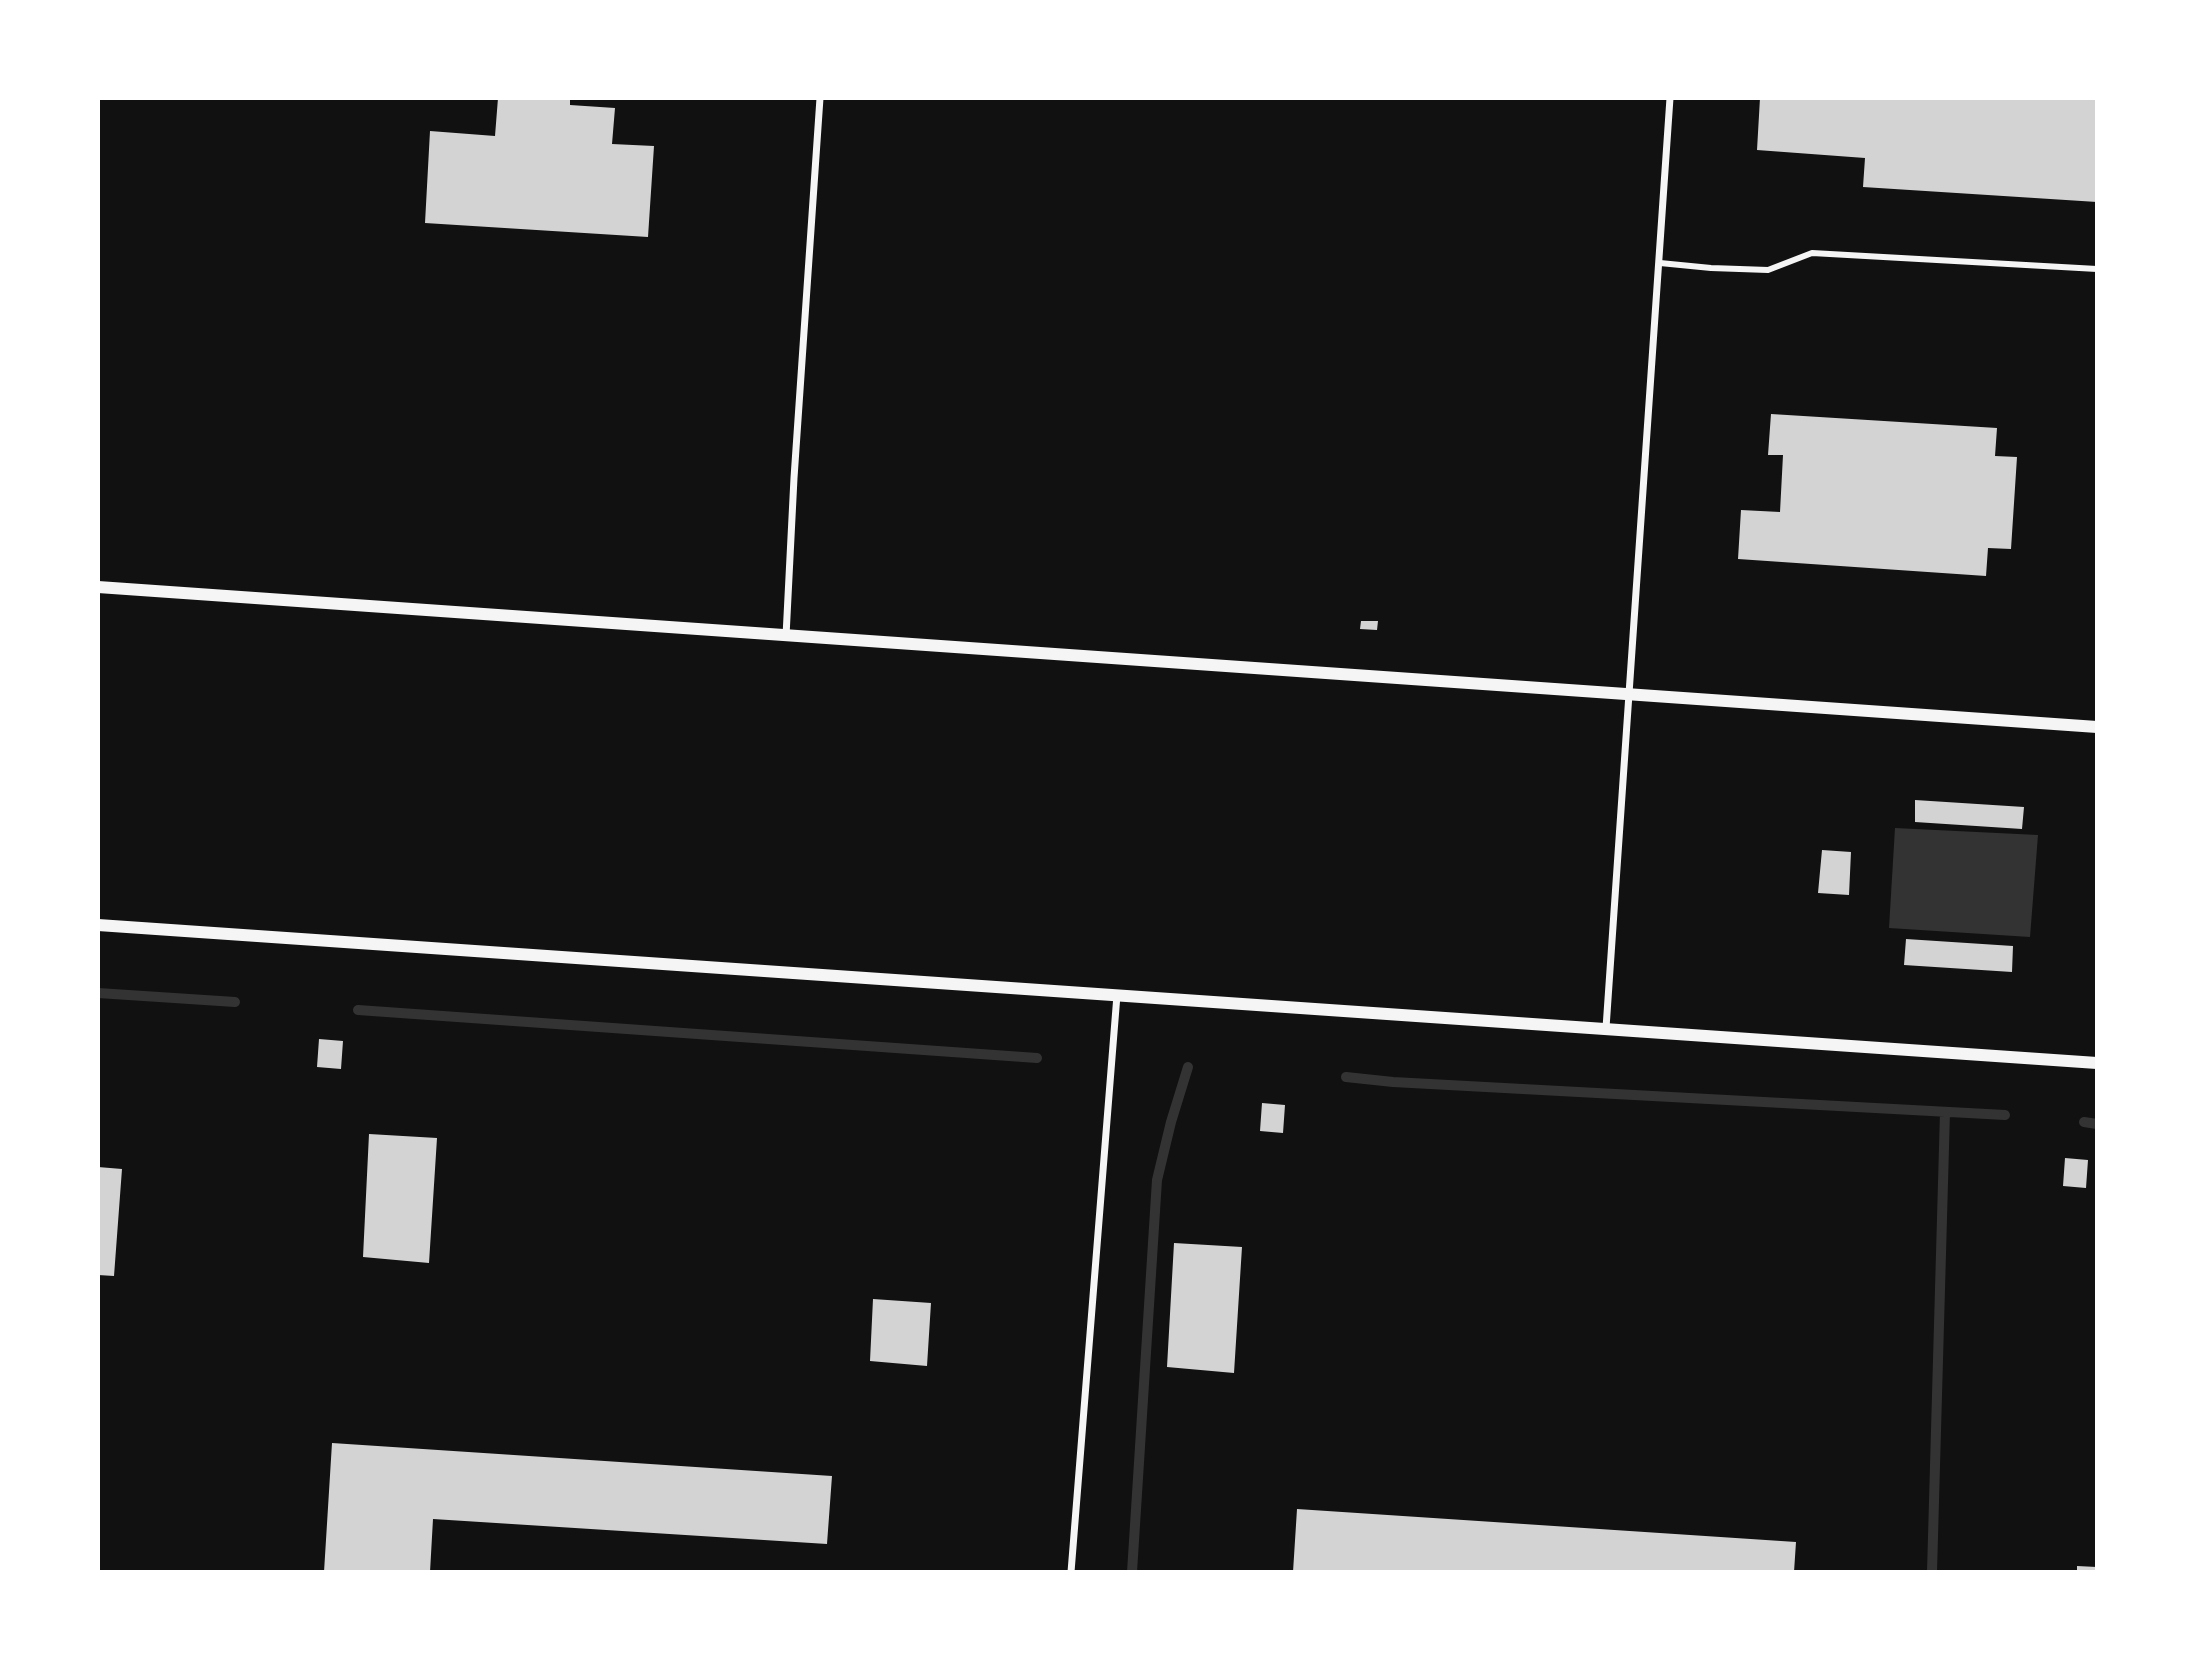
<!DOCTYPE html>
<style>
body{margin:0}
#map{position:relative;width:2195px;height:1670px;overflow:hidden;background:#111;font-family:Figtree,sans-serif}
canvas{display:block}
.frame{position:absolute;inset:0;border:100px solid #fff;pointer-events:none}
</style>
<div id="map">
<canvas width="2195" height="1670"></canvas>
<div class="frame"></div>
</div>
<script>
const ctx = document.querySelector('canvas').getContext('2d');
ctx.lineJoin = 'round';
function paint(path, color) {
  ctx.fillStyle = color;
  ctx.fill(path, 'evenodd');
}
function poly(rows) {
  const path = new Path2D();
  for (const r of rows) {
    path.moveTo(r[0], r[1]);
    for (let i = 2; i < r.length; i += 2) path.lineTo(r[i], r[i + 1]);
  }
  return path;
}
function strokePath(path, color, width, dash) {
  ctx.strokeStyle = color;
  ctx.lineWidth = width;
  ctx.lineCap = dash ? 'butt' : 'round';
  ctx.setLineDash(dash || []);
  ctx.stroke(path);
}
paint(poly([
 [1895,828,2038,835,2030,937,1889,928]
]), '#333');
strokePath(poly([
 [98,993,235,1002],
 [358,1010,1037,1058],
 [1346,1077,1393,1082,2005,1115],
 [2084,1122,2097,1124],
 [1132,1572,1157,1180,1171,1122,1188,1067],
 [1932,1572,1945,1112]
]), '#333', 10);
paint(poly([
 [498,98,570,98,570,105,615,108,612,144,654,146,648,237,425,223,430,131,495,136],
 [1760,98,2097,98,2097,202,1863,187,1865,158,1757,150],
 [1771,414,1997,428,1995,456,2017,457,2011,549,1988,548,1986,576,1738,559,1741,510,1780,512,1783,455,1768,455],
 [1361,621,1378,621,1377,630,1360,629],
 [1915,800,2024,807,2022,829,1915,822],
 [1822,850,1851,852,1849,895,1818,893],
 [1906,939,2013,946,2012,972,1904,965],
 [319,1039,343,1041,341,1069,317,1067],
 [1262,1103,1285,1105,1283,1133,1260,1131],
 [369,1134,437,1138,429,1263,363,1257],
 [2065,1158,2088,1160,2086,1188,2063,1186],
 [98,1167,122,1169,114,1276,98,1275],
 [1174,1243,1242,1247,1234,1373,1167,1367],
 [873,1299,931,1303,927,1366,870,1361],
 [332,1443,832,1476,827,1544,433,1519,430,1572,324,1572],
 [1297,1509,1796,1542,1794,1572,1293,1572],
 [2077,1566,2097,1567,2097,1572,2077,1572]
]), '#d3d3d3');
strokePath(poly([
 [1660,263,1711,268,1768,270,1812,253,2097,269]
]), '#f5f5f5', 6);
strokePath(poly([
 [786,636,794,478,820,98],
 [1606,1028,1670,98],
 [1071,1572,1117,995]
]), '#f5f5f5', 7);
strokePath(poly([
 [98,587,2097,727],
 [98,925,2097,1063]
]), '#f5f5f5', 12);
</script>
